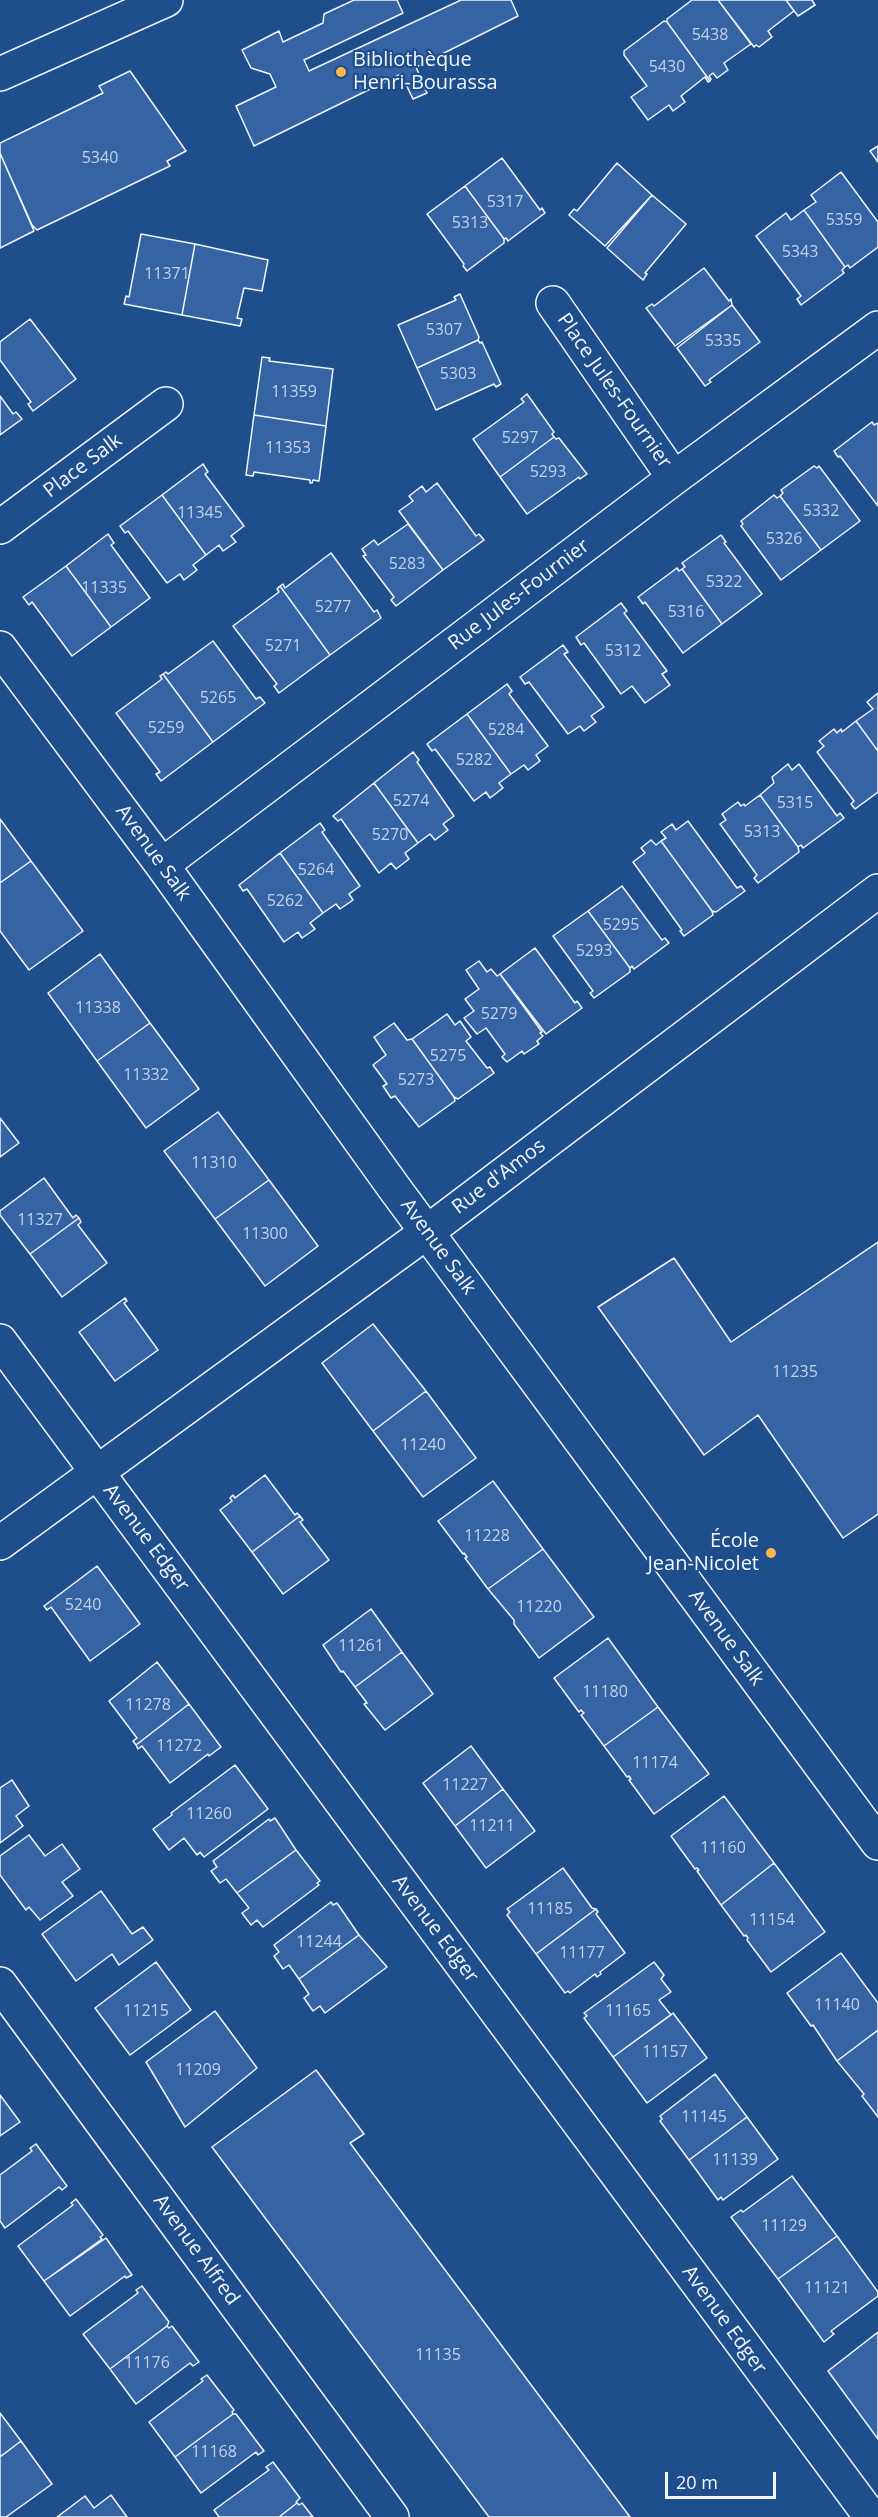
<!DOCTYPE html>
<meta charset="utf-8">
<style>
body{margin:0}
#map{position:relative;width:878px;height:2517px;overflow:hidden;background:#1f4e8c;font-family:"Open Sans",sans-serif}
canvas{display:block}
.scale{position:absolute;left:665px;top:2472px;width:111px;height:27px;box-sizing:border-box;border:3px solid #f2f6ff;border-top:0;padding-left:8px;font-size:18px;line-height:21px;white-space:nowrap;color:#f2f6ff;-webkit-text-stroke:4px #1f4e8c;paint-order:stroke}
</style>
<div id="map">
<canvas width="878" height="2517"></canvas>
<div class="scale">20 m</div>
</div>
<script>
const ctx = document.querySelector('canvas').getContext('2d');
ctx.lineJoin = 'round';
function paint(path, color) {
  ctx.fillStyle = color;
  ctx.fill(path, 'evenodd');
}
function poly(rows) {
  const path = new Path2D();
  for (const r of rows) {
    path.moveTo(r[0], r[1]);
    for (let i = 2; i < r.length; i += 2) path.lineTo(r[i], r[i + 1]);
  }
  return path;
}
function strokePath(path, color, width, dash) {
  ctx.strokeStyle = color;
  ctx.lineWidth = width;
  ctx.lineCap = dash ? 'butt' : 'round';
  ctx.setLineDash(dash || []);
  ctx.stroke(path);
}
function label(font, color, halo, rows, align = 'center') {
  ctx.font = font + ' "Open Sans",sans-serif';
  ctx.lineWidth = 4.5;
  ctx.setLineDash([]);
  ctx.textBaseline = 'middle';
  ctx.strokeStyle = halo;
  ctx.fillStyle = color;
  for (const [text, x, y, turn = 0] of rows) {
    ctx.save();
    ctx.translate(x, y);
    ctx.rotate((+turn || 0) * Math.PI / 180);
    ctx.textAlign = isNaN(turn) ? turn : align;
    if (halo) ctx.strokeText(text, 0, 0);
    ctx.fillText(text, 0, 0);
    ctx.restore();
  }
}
const building = poly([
 [354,0,397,0,403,13,304,60,309,71,461,0,511,0,518,16,416,67,427,93,413,99,401,74,254,146,236,106,276,87,270,74,251,68,242,50,279,31,283,42,323,23,324,14,354,0],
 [692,0,718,0,751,44,724,63,728,70,717,78,713,73,709,76,711,79,710,81,667,22,667,19,692,0],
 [718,0,786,0,794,11,768,31,772,37,759,47,756,45,754,47,718,0],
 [786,0,812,0,815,5,798,16,786,0],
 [664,21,667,22,710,81,708,82,705,77,681,96,685,102,673,111,669,105,648,120,631,97,647,86,624,55,624,51,664,21],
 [130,71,186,151,167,161,170,166,37,230,32,225,0,153,0,143,103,93,99,86,130,71],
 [878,146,878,162,870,151,878,146],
 [0,153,34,231,0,248,0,153],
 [502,158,540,210,542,208,545,213,508,241,506,238,504,239,465,186,502,158],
 [617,163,652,195,605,246,569,215,574,209,577,211,617,163],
 [841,172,878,222,878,247,850,268,848,265,845,267,804,210,816,202,811,195,841,172],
 [465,186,504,239,504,243,467,271,463,266,464,264,427,214,465,186],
 [652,195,686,224,645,273,647,274,643,280,607,248,652,195],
 [804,210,845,267,842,270,844,273,801,305,797,299,801,296,756,236,786,213,791,220,804,210],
 [141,234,195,244,182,315,124,304,126,296,129,297,141,234],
 [195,244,268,260,262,291,244,288,237,318,242,319,240,326,182,315,195,244],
 [704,268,729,301,731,299,732,305,675,346,646,308,652,304,654,306,704,268],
 [460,294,479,337,478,340,417,368,398,325,456,300,454,297,460,294],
 [732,305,760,342,709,380,711,382,705,386,677,348,732,305],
 [30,319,76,379,33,411,28,404,31,402,0,360,0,342,30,319],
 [478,340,480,343,482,342,501,384,496,387,494,384,436,410,417,368,478,340],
 [262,357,270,358,269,361,333,369,326,426,254,415,262,357],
 [527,394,554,432,552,434,554,437,500,477,473,439,524,402,521,399,527,394],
 [0,396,13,414,16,412,22,419,0,435,0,396],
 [254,415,326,426,319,481,313,480,312,483,310,483,310,480,254,472,253,476,246,475,254,415],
 [872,422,874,425,878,423,878,506,840,456,838,457,834,451,872,422],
 [554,437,556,439,559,438,587,474,580,479,579,477,527,514,500,477,554,437],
 [203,464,208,472,205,474,244,526,231,536,236,542,223,551,219,545,206,555,162,495,203,464],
 [814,466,817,468,819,466,860,521,821,550,780,496,783,493,781,490,814,466],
 [437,483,476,536,479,534,484,540,443,570,399,511,413,501,409,496,422,486,426,492,437,483],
 [162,495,206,555,193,565,197,570,184,580,180,574,167,583,128,531,125,533,120,526,162,495],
 [774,495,777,498,780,496,821,550,781,580,741,526,743,524,741,521,774,495],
 [408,524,443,570,396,606,391,600,394,597,363,556,366,555,362,549,374,540,378,545,408,524],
 [108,534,114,543,111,545,150,598,111,627,66,566,108,534],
 [721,535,726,542,724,543,762,594,722,624,682,569,685,567,682,563,721,535],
 [331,553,374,612,377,610,381,618,330,655,280,586,283,584,285,588,331,553],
 [66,566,111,627,72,656,32,602,29,605,23,597,66,566],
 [677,568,679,571,682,569,722,624,683,653,645,602,643,604,638,597,677,568],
 [280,586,330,655,279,693,274,686,277,684,233,626,279,592,277,589,280,586],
 [621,603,627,611,624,613,667,671,662,674,670,685,645,703,632,686,621,694,584,643,581,645,576,637,621,603],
 [213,641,256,699,260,697,265,703,213,742,163,674,166,672,168,674,213,641],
 [563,645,568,652,564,654,604,707,591,716,596,722,584,731,580,726,568,734,529,682,525,684,520,677,563,645],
 [163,674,213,742,161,781,156,774,160,772,116,713,162,679,160,676,163,674],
 [507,684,512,691,509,694,548,746,536,755,540,761,528,770,524,765,511,774,467,714,507,684],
 [878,693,878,751,856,721,873,709,867,702,878,693],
 [467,714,511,774,499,783,503,788,490,798,486,792,474,801,435,749,432,751,427,744,467,714],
 [856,721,878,751,878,792,855,809,851,804,854,801,817,752,824,746,819,741,834,729,837,733,841,729,842,732,856,721],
 [413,752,419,760,417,762,454,816,443,824,448,830,435,840,430,834,418,843,374,783,413,752],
 [788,764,792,770,799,764,837,816,840,813,844,818,803,848,801,845,798,847,760,795,774,783,772,777,788,764],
 [374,783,418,843,405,853,409,859,396,869,391,863,379,873,341,819,338,821,333,816,374,783],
 [760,795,798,847,799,852,758,883,754,878,757,875,720,824,726,820,722,814,738,802,741,806,744,804,745,806,760,795],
 [0,819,31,861,0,883,0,819],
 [688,821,737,888,741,886,745,891,716,912,712,911,661,841,666,838,661,832,672,824,676,830,688,821],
 [320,823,325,830,322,832,360,886,349,894,353,900,340,909,336,904,323,913,280,853,320,823],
 [651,840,656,845,661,841,712,911,713,915,684,936,680,931,682,930,633,862,645,853,641,848,651,840],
 [280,853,323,913,310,923,315,929,302,938,298,932,284,942,247,889,243,891,239,885,280,853],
 [31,861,83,931,29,970,0,931,0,883,31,861],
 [622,886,662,940,665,938,669,943,634,969,632,966,630,968,588,911,622,886],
 [588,911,630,968,630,972,594,998,590,993,593,991,553,936,588,911],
 [535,948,575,1003,577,1001,582,1008,546,1034,500,974,535,948],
 [100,954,150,1023,97,1061,48,993,100,954],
 [479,961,487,972,491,969,497,976,500,974,542,1032,540,1033,543,1036,537,1041,539,1044,524,1054,522,1051,507,1062,502,1057,505,1054,486,1028,477,1034,464,1018,474,1011,465,999,479,989,466,970,479,961],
 [447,1014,455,1025,460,1021,471,1037,466,1041,487,1068,490,1067,494,1073,458,1099,454,1097,412,1039,447,1014],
 [150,1023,199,1089,146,1128,97,1061,150,1023],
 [394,1023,407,1040,412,1039,454,1097,455,1101,419,1127,395,1096,391,1098,383,1086,387,1084,373,1065,386,1055,374,1037,394,1023],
 [218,1112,269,1180,215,1219,164,1151,218,1112],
 [0,1118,19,1143,0,1157,0,1118],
 [44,1178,73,1218,76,1215,79,1218,30,1254,0,1215,0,1211,44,1178],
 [269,1180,318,1246,265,1286,215,1219,269,1180],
 [79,1218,81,1222,78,1225,107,1263,62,1297,30,1254,79,1218],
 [878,1242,878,1514,843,1538,758,1415,704,1455,598,1307,674,1258,731,1342,878,1242],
 [125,1298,127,1301,124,1303,158,1350,115,1381,79,1332,125,1298],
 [373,1324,426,1391,373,1431,322,1363,373,1324],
 [426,1391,476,1458,423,1497,373,1431,426,1391],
 [265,1475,295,1515,297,1513,300,1516,252,1552,220,1510,232,1501,230,1498,233,1495,235,1498,265,1475],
 [493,1481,543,1549,488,1589,465,1558,467,1557,464,1553,463,1554,438,1521,493,1481],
 [300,1516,303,1520,300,1522,329,1560,283,1594,252,1552,300,1516],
 [543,1549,594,1617,539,1658,514,1624,514,1620,488,1589,543,1549],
 [97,1566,140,1624,90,1661,51,1607,47,1610,44,1606,97,1566],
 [371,1609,402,1652,355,1687,343,1671,341,1672,323,1645,371,1609],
 [608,1638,658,1707,604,1746,581,1715,584,1713,581,1710,579,1712,554,1678,608,1638],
 [402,1652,433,1694,385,1730,364,1704,367,1703,355,1687,402,1652],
 [157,1662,189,1704,136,1745,133,1741,137,1738,109,1701,157,1662],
 [189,1704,221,1747,209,1756,208,1754,170,1783,142,1746,138,1749,136,1745,189,1704],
 [658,1707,709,1774,654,1814,629,1780,631,1779,629,1776,627,1777,604,1746,658,1707],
 [471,1746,503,1789,455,1826,423,1783,471,1746],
 [235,1765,268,1809,204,1857,200,1852,197,1855,184,1838,169,1850,153,1829,172,1815,171,1813,235,1765],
 [12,1780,29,1806,16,1816,23,1826,0,1843,0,1788,12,1780],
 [503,1789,535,1831,486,1868,455,1826,503,1789],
 [724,1796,774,1863,721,1905,697,1871,699,1870,697,1868,695,1869,671,1836,724,1796],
 [275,1818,296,1850,237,1893,226,1879,220,1883,211,1871,217,1867,213,1861,269,1819,270,1821,275,1818],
 [29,1835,45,1856,62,1844,80,1869,62,1882,73,1896,40,1920,29,1907,26,1910,0,1875,0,1856,29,1835],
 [296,1850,320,1881,317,1883,319,1885,263,1927,257,1920,251,1925,242,1913,249,1908,237,1893,296,1850],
 [774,1863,825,1932,771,1972,747,1940,748,1938,746,1935,744,1936,721,1905,774,1863],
 [563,1868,592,1908,596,1909,536,1954,507,1915,510,1912,507,1909,563,1868],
 [101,1891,132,1934,143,1927,153,1940,119,1965,112,1954,76,1981,42,1934,101,1891],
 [331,1902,333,1905,337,1903,359,1935,299,1979,289,1965,283,1969,274,1956,279,1952,274,1945,331,1902],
 [596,1909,598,1912,596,1914,625,1953,600,1972,601,1974,597,1977,595,1974,570,1993,568,1991,565,1993,536,1954,596,1909],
 [359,1935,387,1967,325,2013,320,2006,313,2011,304,1998,309,1994,299,1979,359,1935],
 [841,1953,878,2003,878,2030,837,2061,813,2025,811,2026,787,1993,841,1953],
 [156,1962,191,2010,130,2055,95,2008,156,1962],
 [654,1962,664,1975,661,1979,671,1992,659,2000,671,2015,613,2057,584,2018,587,2016,584,2013,654,1962],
 [215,2011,257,2068,185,2127,146,2062,215,2011],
 [673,2013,707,2058,647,2103,613,2057,673,2013],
 [878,2030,878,2117,862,2096,864,2094,837,2061,878,2030],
 [316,2070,364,2134,350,2143,630,2517,489,2517,212,2147,316,2070],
 [715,2074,747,2117,689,2160,660,2121,662,2119,660,2116,715,2074],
 [0,2095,20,2122,0,2136,0,2095],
 [747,2117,778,2159,723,2200,721,2197,718,2200,689,2160,747,2117],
 [36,2144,67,2186,62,2190,59,2187,5,2228,0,2221,0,2175,32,2151,30,2148,36,2144],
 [792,2176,837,2236,778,2279,731,2217,741,2210,743,2212,792,2176],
 [76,2199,103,2235,100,2237,102,2239,44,2281,18,2246,73,2205,71,2203,76,2199],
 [837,2236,878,2292,878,2296,831,2331,834,2334,824,2342,778,2279,837,2236],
 [106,2238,132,2275,126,2278,125,2276,70,2316,44,2281,106,2238],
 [142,2286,169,2322,167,2326,110,2369,83,2334,138,2293,136,2290,142,2286],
 [167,2326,169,2328,172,2326,199,2362,193,2366,190,2363,136,2404,110,2369,167,2326],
 [878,2332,878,2439,828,2371,878,2332],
 [207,2375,234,2410,232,2412,233,2414,175,2457,149,2422,203,2381,201,2379,207,2375],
 [0,2413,21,2441,0,2457,0,2413],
 [233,2414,236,2414,264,2451,258,2455,256,2452,201,2493,175,2457,233,2414],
 [21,2441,52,2484,6,2517,0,2517,0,2457,21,2441],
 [273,2462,300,2498,296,2502,297,2503,279,2517,219,2517,214,2510,269,2470,266,2467,273,2462],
 [111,2495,127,2517,57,2517,85,2496,94,2508,111,2495],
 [297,2503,299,2505,302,2503,313,2517,279,2517,297,2503]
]);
paint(building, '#3563a3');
strokePath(building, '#f2f6ff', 1.5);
const street = poly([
 [553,303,674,478],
 [0,527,166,404],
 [0,648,162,865,395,1189,878,1843],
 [162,865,674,478,878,328],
 [0,1341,871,2517],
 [0,1543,427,1232,878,891],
 [0,1984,392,2517]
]);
const primary = poly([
 [0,74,166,0]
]);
strokePath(street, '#f2f6ff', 36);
strokePath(primary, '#f2f6ff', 36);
strokePath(street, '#1f4e8c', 33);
strokePath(primary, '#1f4e8c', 33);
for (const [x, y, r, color] of [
 [341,72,6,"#ffb74d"],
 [771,1553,6,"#ffb74d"]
]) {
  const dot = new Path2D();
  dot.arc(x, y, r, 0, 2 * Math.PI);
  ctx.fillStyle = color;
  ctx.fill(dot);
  strokePath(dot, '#1f4e8c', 2);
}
label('16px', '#c3d1e8', null, [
 ["5438",710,35],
 ["5430",667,67],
 ["5340",100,158],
 ["5317",505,202],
 ["5359",844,220],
 ["5313",470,223],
 ["5343",800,252],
 ["11371",167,274],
 ["5307",444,330],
 ["5335",723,341],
 ["5303",458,374],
 ["11359",294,392],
 ["5297",520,438],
 ["11353",288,448],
 ["5293",548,472],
 ["5332",821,511],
 ["11345",200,513],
 ["5326",784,539],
 ["5283",407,564],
 ["5322",724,582],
 ["11335",104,588],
 ["5277",333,607],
 ["5316",686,612],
 ["5271",283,646],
 ["5312",623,651],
 ["5265",218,698],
 ["5259",166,728],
 ["5284",506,730],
 ["5282",474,760],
 ["5274",411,801],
 ["5315",795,803],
 ["5313",762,832],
 ["5270",390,835],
 ["5264",316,870],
 ["5262",285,901],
 ["5295",621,925],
 ["5293",594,951],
 ["11338",98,1008],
 ["5279",499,1014],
 ["5275",448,1056],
 ["11332",146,1075],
 ["5273",416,1080],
 ["11310",214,1163],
 ["11327",40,1220],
 ["11300",265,1234],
 ["11235",795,1372],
 ["11240",423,1445],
 ["11228",487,1536],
 ["5240",83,1605],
 ["11220",539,1607],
 ["11261",361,1646],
 ["11180",605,1692],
 ["11278",148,1705],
 ["11272",179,1746],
 ["11174",655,1763],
 ["11227",465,1785],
 ["11260",209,1814],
 ["11211",492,1826],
 ["11160",723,1848],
 ["11185",550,1909],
 ["11154",772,1920],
 ["11244",319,1942],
 ["11177",582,1953],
 ["11140",837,2005],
 ["11215",146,2011],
 ["11165",628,2011],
 ["11157",665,2052],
 ["11209",198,2070],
 ["11145",704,2117],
 ["11139",735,2160],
 ["11129",784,2226],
 ["11121",827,2288],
 ["11135",438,2355],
 ["11176",147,2363],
 ["11168",214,2452]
]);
label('20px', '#f2f6ff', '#1f4e8c', [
 ["Bibliothèque",353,60],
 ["Henri-Bourassa",353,83],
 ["École",759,1541,"right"],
 ["Jean-Nicolet",759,1564,"right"]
], 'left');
label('20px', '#f2f6ff', '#1f4e8c', [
 ["Place Jules-Fournier",614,391,55],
 ["Place Salk",83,466,-37],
 ["Rue Jules-Fournier",519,595,-37],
 ["Avenue Salk",153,853,54],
 ["Rue d'Amos",499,1177,-37],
 ["Avenue Salk",438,1247,54],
 ["Avenue Edger",146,1538,53],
 ["Avenue Salk",726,1638,54],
 ["Avenue Edger",435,1929,53],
 ["Avenue Alfred",196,2250,54],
 ["Avenue Edger",724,2320,54]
]);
</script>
